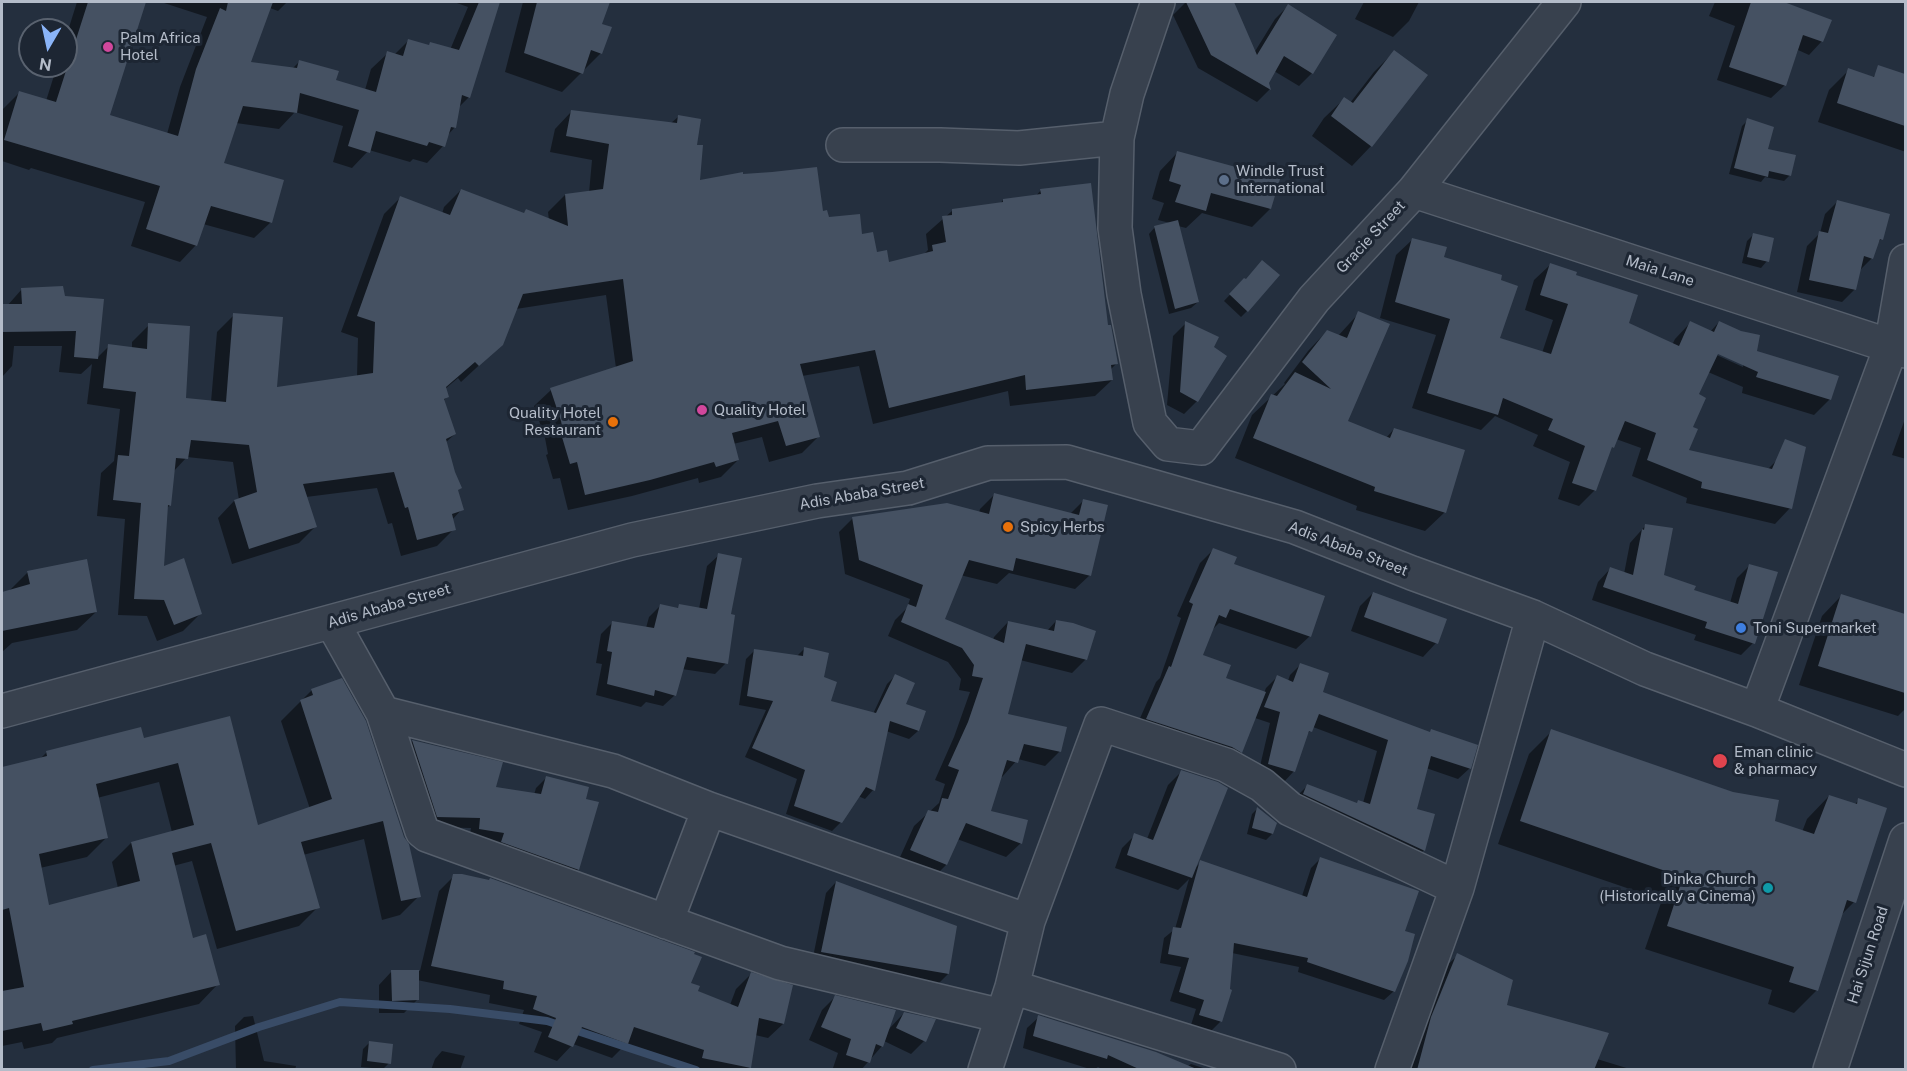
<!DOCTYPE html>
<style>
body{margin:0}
#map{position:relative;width:1907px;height:1071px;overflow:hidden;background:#242f3e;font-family:"Public Sans",sans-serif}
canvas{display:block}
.frame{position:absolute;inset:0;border:3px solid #b4bcc9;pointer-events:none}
.north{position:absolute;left:18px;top:18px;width:60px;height:60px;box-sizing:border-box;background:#1d2633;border:2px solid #59626f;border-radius:50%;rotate:189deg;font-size:16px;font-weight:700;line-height:24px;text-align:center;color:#b4bcc9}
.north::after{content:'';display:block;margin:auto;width:21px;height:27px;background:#8ab4f8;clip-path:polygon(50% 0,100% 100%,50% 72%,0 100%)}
</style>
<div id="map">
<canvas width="1907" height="1071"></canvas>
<div class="frame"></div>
<div class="north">N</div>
</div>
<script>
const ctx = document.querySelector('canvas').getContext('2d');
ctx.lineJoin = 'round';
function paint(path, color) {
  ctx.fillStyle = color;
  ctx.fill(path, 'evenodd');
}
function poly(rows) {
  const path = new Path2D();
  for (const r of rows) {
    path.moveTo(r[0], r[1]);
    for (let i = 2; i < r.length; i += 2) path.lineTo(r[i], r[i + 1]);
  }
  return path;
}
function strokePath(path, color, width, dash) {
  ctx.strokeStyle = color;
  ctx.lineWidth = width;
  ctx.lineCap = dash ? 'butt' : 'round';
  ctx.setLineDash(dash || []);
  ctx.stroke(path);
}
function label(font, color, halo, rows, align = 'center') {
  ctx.font = font + ' "Public Sans",sans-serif';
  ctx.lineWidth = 6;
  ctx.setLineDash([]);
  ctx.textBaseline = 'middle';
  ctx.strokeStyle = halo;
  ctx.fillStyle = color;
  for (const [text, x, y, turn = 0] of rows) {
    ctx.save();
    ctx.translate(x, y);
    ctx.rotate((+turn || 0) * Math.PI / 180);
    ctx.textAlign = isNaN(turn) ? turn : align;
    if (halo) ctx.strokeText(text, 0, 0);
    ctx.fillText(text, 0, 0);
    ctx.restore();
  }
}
paint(poly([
 [77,2,145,2,109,116,167,134,180,87,207,17,161,2,287,2,278,11,270,8,249,63,292,69,300,61,334,81,365,90,371,69,388,53,394,55,408,41,427,47,430,44,450,50,468,7,454,2,499,2,469,97,458,108,455,127,447,136,443,146,427,163,413,159,410,162,369,150,352,168,333,162,343,126,295,112,279,129,236,123,223,164,271,222,254,238,203,224,196,245,180,262,131,246,145,202,31,168,29,170,2,161,3,109,20,92,46,101,57,66,66,66,66,37],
 [523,2,609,2,601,25,601,53,562,92,505,72],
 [1186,2,1232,2,1254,53,1275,19,1288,6,1312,73,1299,86,1274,71,1267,83,1270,89,1257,102,1198,68,1173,15],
 [1364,2,1419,2,1409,21,1393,37,1355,19],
 [1715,2,1780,2,1830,21,1822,41,1809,55,1798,50,1785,85,1771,98,1717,80,1735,26,1709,16],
 [1394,52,1371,146,1352,166,1312,136,1324,118,1344,99,1350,103,1374,72],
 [1849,70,1872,78,1877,73,1906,83,1906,152,1818,122,1829,90],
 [571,112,671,123,678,117,695,146,698,182,822,212,828,218,861,236,888,264,923,255,928,250,926,234,952,211,1000,204,1003,200,1035,197,1041,190,1107,327,1116,364,1110,370,1112,380,1095,396,1010,406,1008,391,873,424,859,366,802,376,819,436,802,453,769,462,762,437,733,444,738,460,721,477,699,483,698,478,632,496,568,510,560,478,553,479,546,455,548,454,545,438,534,406,551,390,616,368,606,295,516,309,502,344,461,382,458,378,445,389,447,397,443,401,455,434,445,443,462,509,452,520,454,529,437,546,401,556,392,523,388,524,377,488,306,497,316,526,299,543,232,564,218,518,234,501,239,500,233,462,187,457,173,472,170,505,167,508,162,568,200,614,183,631,157,641,147,616,118,615,125,519,97,516,101,473,114,461,120,409,87,404,92,364,81,374,59,372,62,346,14,346,12,366,2,377,2,306,7,306,22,289,64,297,97,358,109,346,132,348,132,342,149,325,184,400,211,402,217,332,234,315,276,389,357,377,358,338,341,332,384,214,401,197,442,214,444,207,461,190,523,214,526,211,549,220,548,212,565,195,589,193,592,160,550,152,555,129],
 [1748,120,1766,150,1790,175,1784,181,1765,177,1761,182,1729,174,1742,126],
 [1178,152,1270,209,1252,227,1202,213,1186,228,1178,226,1198,302,1191,308,1169,314,1149,234,1155,227,1170,223,1158,220,1164,203,1152,199,1160,171],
 [1838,201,1881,239,1877,244,1872,258,1859,271,1855,289,1842,302,1797,292,1807,246,1820,233,1825,214],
 [1753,235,1767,261,1761,268,1742,263,1747,241],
 [1412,240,1443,258,1498,339,1542,353,1553,320,1525,310,1534,280,1550,265,1574,276,1627,324,1672,345,1675,339,1690,323,1710,332,1719,322,1755,352,1830,399,1814,415,1742,393,1743,387,1708,372,1697,395,1687,451,1767,470,1777,460,1790,508,1775,524,1686,503,1687,498,1632,476,1641,448,1616,439,1609,451,1595,490,1579,506,1558,499,1570,462,1533,446,1538,435,1495,416,1481,430,1412,408,1436,335,1380,318,1396,255],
 [1711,350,1743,363,1743,367,1710,352],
 [1244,280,1247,311,1241,317,1224,301],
 [1359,313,1346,422,1386,438,1394,429,1445,512,1425,531,1356,510,1357,506,1235,458,1252,415,1285,384,1284,383,1308,351,1327,331,1338,336],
 [1186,323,1212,348,1197,401,1184,414,1167,405,1173,336],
 [1906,416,1906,459,1892,455],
 [994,495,1070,514,1084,500,1090,575,1075,589,1009,573,997,584,960,575,943,620,993,640,994,637,1008,622,1047,631,1056,621,1086,659,1072,673,1020,660,1006,715,1065,728,1059,752,1045,766,1018,759,1002,777,1000,776,989,812,1021,843,1006,857,957,839,946,865,932,879,897,864,914,826,939,803,945,784,935,780,954,737,970,692,959,690,961,679,948,662,888,636,895,620,907,608,910,599,845,574,839,532,853,518,979,513,980,509],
 [1646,525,1663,576,1692,591,1730,603,1737,578,1750,565,1753,643,1741,655,1694,640,1696,635,1592,600,1598,582,1610,569,1624,574,1630,543],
 [1213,550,1310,636,1296,649,1219,623,1211,631,1202,656,1224,679,1264,693,1266,688,1277,677,1288,681,1290,675,1301,664,1321,693,1470,768,1458,779,1426,768,1415,810,1434,815,1424,850,1413,861,1296,797,1307,786,1356,804,1363,803,1377,751,1313,727,1305,737,1294,771,1283,783,1258,775,1270,723,1255,718,1241,752,1228,765,1134,732,1156,682,1160,678,1181,618,1177,616,1200,563],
 [719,555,726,663,715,674,682,669,675,695,663,706,646,702,641,707,596,695,602,664,596,663,601,634,613,622,646,628,649,617,661,605,676,609,680,606,699,609,707,566],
 [28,572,96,612,77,630,12,643,2,652,2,593,9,591],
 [1373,593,1445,620,1436,643,1423,657,1351,631,1360,606],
 [1841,596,1906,616,1906,708,1898,716,1799,685,1822,616],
 [804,649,822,678,829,702,873,714,887,684,895,676,904,705,918,731,909,739,886,731,873,790,865,799,858,796,841,822,832,831,786,814,797,779,745,757,766,710,739,705,746,659,755,650,796,657],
 [341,680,419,896,400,915,382,920,364,839,303,855,318,907,299,926,217,949,192,861,173,866,192,940,218,984,199,1004,57,1038,52,1043,24,1049,22,1042,2,1046,2,769,39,760,47,752,143,740,229,718,257,827,310,809,281,721,312,690],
 [159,782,172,832,131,843,112,862,118,888,48,907,40,868,87,857,106,838,97,798],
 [1552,731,1773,822,1802,832,1807,819,1829,796,1854,805,1859,800,1854,902,1840,916,1817,990,1794,1013,1768,1004,1772,990,1645,949,1662,900,1498,844,1529,754],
 [412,741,501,764,494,788,534,795,536,788,546,778,584,800,578,870,567,880,469,839,471,828,427,827,402,751],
 [1181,772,1195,868,1201,862,1302,896,1311,868,1321,858,1403,932,1394,991,1384,1000,1298,972,1299,967,1232,953,1221,1021,1211,1031,1191,1025,1196,1009,1170,1001,1181,967,1160,963,1164,938,1175,929,1189,879,1178,890,1115,868,1122,848,1135,835,1147,839,1168,785],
 [1258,808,1272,834,1266,840,1247,834,1252,814],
 [454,876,690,984,697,991,730,1005,736,989,751,974,783,1024,768,1038,755,1035,749,1070,689,1070,690,1065,626,1044,612,1058,573,1044,557,1061,534,1052,542,1032,519,1024,524,1010,489,1003,490,995,417,980,417,1000,404,1013,379,1013,379,985,392,971,420,971,439,891],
 [836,882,948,974,938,984,812,962,826,893],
 [1458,955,1506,1006,1597,1059,1633,1070,1407,1070,1443,969],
 [835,997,888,1030,904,1013,924,1041,911,1054,884,1041,882,1046,861,1070,833,1068,838,1053,809,1040,822,1010],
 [253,1016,264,1061,296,1066,295,1070,236,1070,235,1026,244,1017],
 [1039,1017,1188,1066,1191,1064,1209,1070,1104,1070,1098,1067,1093,1070,1023,1048,1027,1028],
 [370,1042,389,1063,383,1069,361,1067,363,1049],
 [442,1051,465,1056,460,1070,431,1070,435,1059]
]), '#0007');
strokePath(poly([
 [93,1070,169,1061,259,1027,340,1002,450,1009,547,1021,696,1070]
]), '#394c67', 8);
paint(poly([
 [88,2,146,2,110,115,178,136,196,69,220,8,226,11,228,2,273,2,251,62,297,68,299,60,339,71,336,80,376,92,387,51,403,56,408,39,429,45,430,42,459,50,479,2,500,2,470,98,462,95,456,128,451,127,445,147,429,142,427,146,376,131,370,153,348,146,359,110,300,93,297,113,243,106,224,163,284,180,272,223,211,206,197,246,146,229,160,186,4,140,19,91,56,102],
 [537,2,610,2,602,24,612,27,602,54,591,50,583,74,524,53],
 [1186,2,1234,2,1257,55,1288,4,1337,35,1313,74,1284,56,1269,83,1271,90,1211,55],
 [1751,2,1784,2,1832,20,1823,42,1803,35,1786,86,1729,67],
 [1394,50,1428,75,1372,147,1331,116,1344,97,1353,103],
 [1878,65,1905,74,1905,126,1837,103,1848,68,1874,77],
 [571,110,677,123,678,115,701,119,697,145,703,145,700,180,743,172,743,174,772,172,817,167,823,211,827,210,829,217,860,214,862,234,873,232,877,252,887,250,889,262,933,251,932,245,946,242,942,216,952,215,952,209,1003,202,1003,199,1041,194,1040,189,1091,183,1108,325,1111,325,1118,364,1111,365,1113,380,1026,390,1025,375,889,408,875,350,800,364,820,437,786,446,778,421,732,433,739,460,716,467,714,462,650,480,585,495,577,462,570,464,562,437,564,436,561,421,550,388,633,361,623,279,523,294,503,345,479,366,475,362,446,387,449,397,444,399,456,434,446,439,455,472,462,488,458,490,464,510,452,514,456,530,417,540,408,507,405,508,394,472,303,484,317,527,249,549,234,500,257,492,249,445,191,440,188,459,176,458,171,506,168,505,164,566,184,558,202,614,174,625,164,600,134,599,141,503,113,500,118,455,129,456,136,392,103,388,108,344,147,349,148,323,190,326,186,398,226,402,233,313,283,317,277,387,373,373,375,322,357,316,400,196,450,215,461,189,524,213,526,209,568,226,565,194,603,189,609,144,566,136],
 [1747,118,1774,127,1768,149,1796,155,1791,176,1769,171,1768,177,1734,168],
 [1177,151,1280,179,1271,209,1211,193,1206,211,1175,202,1181,185,1169,181],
 [1837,200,1890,214,1883,240,1880,239,1873,259,1864,256,1856,290,1809,280,1819,231,1828,233],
 [1178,220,1199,302,1175,309,1154,226],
 [1753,233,1774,238,1769,262,1747,257],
 [1412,238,1447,247,1444,257,1502,275,1501,280,1518,286,1500,338,1551,354,1568,304,1540,295,1550,263,1577,272,1576,275,1638,295,1629,323,1679,346,1690,321,1714,332,1719,321,1741,331,1760,335,1757,351,1839,376,1831,400,1756,377,1758,372,1718,354,1699,394,1706,398,1693,427,1698,429,1689,450,1772,469,1785,439,1806,447,1792,509,1701,488,1702,482,1647,460,1656,433,1625,421,1614,448,1612,447,1596,491,1572,483,1585,446,1548,430,1553,419,1503,398,1498,415,1427,393,1450,319,1395,302],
 [1262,260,1280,275,1248,312,1229,294,1244,278,1246,279],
 [63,286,65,296,104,299,98,359,74,357,76,331,2,332,2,304,22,304,21,288],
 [1358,311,1390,324,1348,421,1390,438,1394,428,1465,450,1446,513,1374,491,1375,487,1253,438,1271,394,1277,396,1295,372,1331,389,1302,362,1327,330,1347,338],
 [1185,321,1219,337,1214,347,1227,356,1198,402,1180,392],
 [994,493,1079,515,1083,499,1108,505,1091,576,1016,558,1013,571,969,560,945,619,1004,643,1008,621,1054,631,1056,620,1073,623,1096,631,1087,660,1026,644,1008,714,1067,727,1061,752,1024,744,1018,763,1007,760,991,811,1028,820,1022,844,966,823,947,865,910,850,928,810,938,812,942,798,948,799,959,770,948,766,968,722,983,678,972,676,974,665,962,648,901,622,908,604,916,607,923,585,859,560,852,517,947,503,989,514],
 [1645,524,1673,528,1664,575,1696,586,1694,590,1738,604,1749,564,1778,572,1755,644,1705,628,1707,622,1603,587,1610,567,1633,575,1642,529,1644,530],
 [1213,548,1237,557,1234,564,1325,596,1311,637,1230,609,1226,618,1219,615,1203,655,1231,665,1226,678,1266,692,1242,753,1232,747,1146,719,1169,666,1171,667,1193,604,1189,602],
 [718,553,742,558,731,614,735,615,728,664,687,657,676,696,655,690,654,696,607,684,612,652,607,651,612,621,654,628,660,604,678,608,679,604,707,609],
 [87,559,97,612,2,631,2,592,30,584,27,571],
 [1373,592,1447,619,1438,644,1364,617],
 [1841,594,1905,614,1905,693,1818,666],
 [804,647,829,653,824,677,837,682,831,701,876,713,895,674,915,683,906,704,926,711,919,731,890,721,875,791,866,787,842,823,794,806,805,770,752,748,773,701,747,696,754,649,803,656],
 [1300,663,1329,673,1323,692,1430,732,1431,729,1478,745,1471,769,1431,756,1417,809,1435,814,1425,851,1303,794,1307,784,1357,803,1358,800,1370,804,1388,740,1319,714,1312,732,1309,731,1295,772,1268,764,1280,712,1264,707,1277,675,1293,682],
 [342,678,366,721,404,837,409,844,421,897,401,901,383,821,301,842,320,908,236,931,211,843,172,853,193,938,206,934,220,985,72,1021,73,1024,43,1031,41,1023,2,1031,2,991,24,987,9,908,2,910,2,767,47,756,46,751,141,727,144,738,230,716,258,825,332,799,300,700,313,695,311,689],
 [178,763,194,825,131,842,140,881,49,905,39,854,108,838,96,784],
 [1551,729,1733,792,1779,800,1775,821,1814,834,1829,795,1857,804,1858,798,1887,808,1856,903,1847,900,1818,991,1789,982,1794,967,1667,926,1683,877,1520,821],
 [412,740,503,762,496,787,541,794,546,776,589,787,586,799,599,802,579,870,501,842,504,833,479,829,480,818,437,817],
 [1181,770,1218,782,1228,788,1192,878,1127,855,1134,833,1153,840],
 [1257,807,1277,823,1273,834,1252,828],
 [1320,857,1419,891,1405,931,1415,934,1408,961,1395,992,1307,962,1308,958,1234,943,1230,989,1232,990,1222,1022,1199,1015,1204,1000,1179,992,1189,958,1168,954,1173,927,1181,928,1200,860,1307,897],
 [453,874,462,874,489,880,490,878,695,952,694,954,702,957,691,983,700,986,698,991,738,1007,751,972,793,985,784,1024,759,1018,751,1068,702,1058,704,1050,634,1027,628,1044,582,1027,573,1047,548,1037,556,1018,533,1009,537,996,503,989,504,981,431,966],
 [836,881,957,926,949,974,821,952],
 [1457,953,1513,980,1507,1005,1609,1033,1594,1070,1417,1070,1431,1017],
 [391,970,419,970,419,1000,392,1001],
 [835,995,896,1010,883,1047,876,1044,870,1063,846,1055,851,1039,821,1027],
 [904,1012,936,1019,926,1042,896,1028],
 [1038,1015,1156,1052,1199,1070,1141,1070,1108,1055,1107,1059,1033,1036],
 [369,1041,393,1044,391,1064,367,1061]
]), '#455162');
const minor = poly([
 [1158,2,1127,94,1117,138,1115,228,1124,294,1150,423,1168,444,1201,448,1314,299,1414,191,1564,2],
 [843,145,940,145,1019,148,1117,138],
 [1414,191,1906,351],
 [332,622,383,713,422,831,427,835,780,963,1002,1016],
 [1757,710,1891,347,1906,261],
 [2,711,632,540,817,501,908,488,988,463,1067,462,1295,527,1412,573,1533,617,1645,669,1757,710,1906,770],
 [383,713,613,771,709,809,1028,921],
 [666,922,709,809],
 [1012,987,1279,1070],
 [985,1070,1012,987,1028,921,1101,724,1226,765,1262,785,1290,809,1457,888],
 [1392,1070,1457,888,1533,617],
 [1830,1070,1906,840]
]);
strokePath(minor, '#565f6c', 36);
strokePath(minor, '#38414e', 33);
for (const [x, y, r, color] of [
 [108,47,6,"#d1479c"],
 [1224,180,6,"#5c6f8a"],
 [702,410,6,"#d1479c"],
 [613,422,6,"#e8710a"],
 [1008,527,6,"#e8710a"],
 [1741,628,6,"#3f7fe0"],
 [1720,761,8,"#e0444e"],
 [1768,888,6,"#0f9aa8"]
]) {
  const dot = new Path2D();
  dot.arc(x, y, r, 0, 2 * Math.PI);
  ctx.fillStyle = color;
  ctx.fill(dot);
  strokePath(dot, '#1d2633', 2);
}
label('15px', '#b4bcc9', '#1d2633', [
 ["Palm Africa",120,38],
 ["Hotel",120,55],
 ["Windle Trust",1236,171],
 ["International",1236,188],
 ["Quality Hotel",714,410],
 ["Quality Hotel",601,413,"right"],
 ["Restaurant",601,430,"right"],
 ["Spicy Herbs",1020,527],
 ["Toni Supermarket",1753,628],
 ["Eman clinic",1734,752],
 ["& pharmacy",1734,769],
 ["Dinka Church",1756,879,"right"],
 ["(Historically a Cinema)",1756,896,"right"]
], 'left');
label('15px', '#b4bcc9', '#1d2633', [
 ["Gracie Street",1371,237,-47],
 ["Maia Lane",1660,271,18],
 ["Adis Ababa Street",862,494,-10],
 ["Adis Ababa Street",1348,549,21],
 ["Adis Ababa Street",389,606,-16],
 ["Hai Sijun Road",1868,955,-72]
]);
</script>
